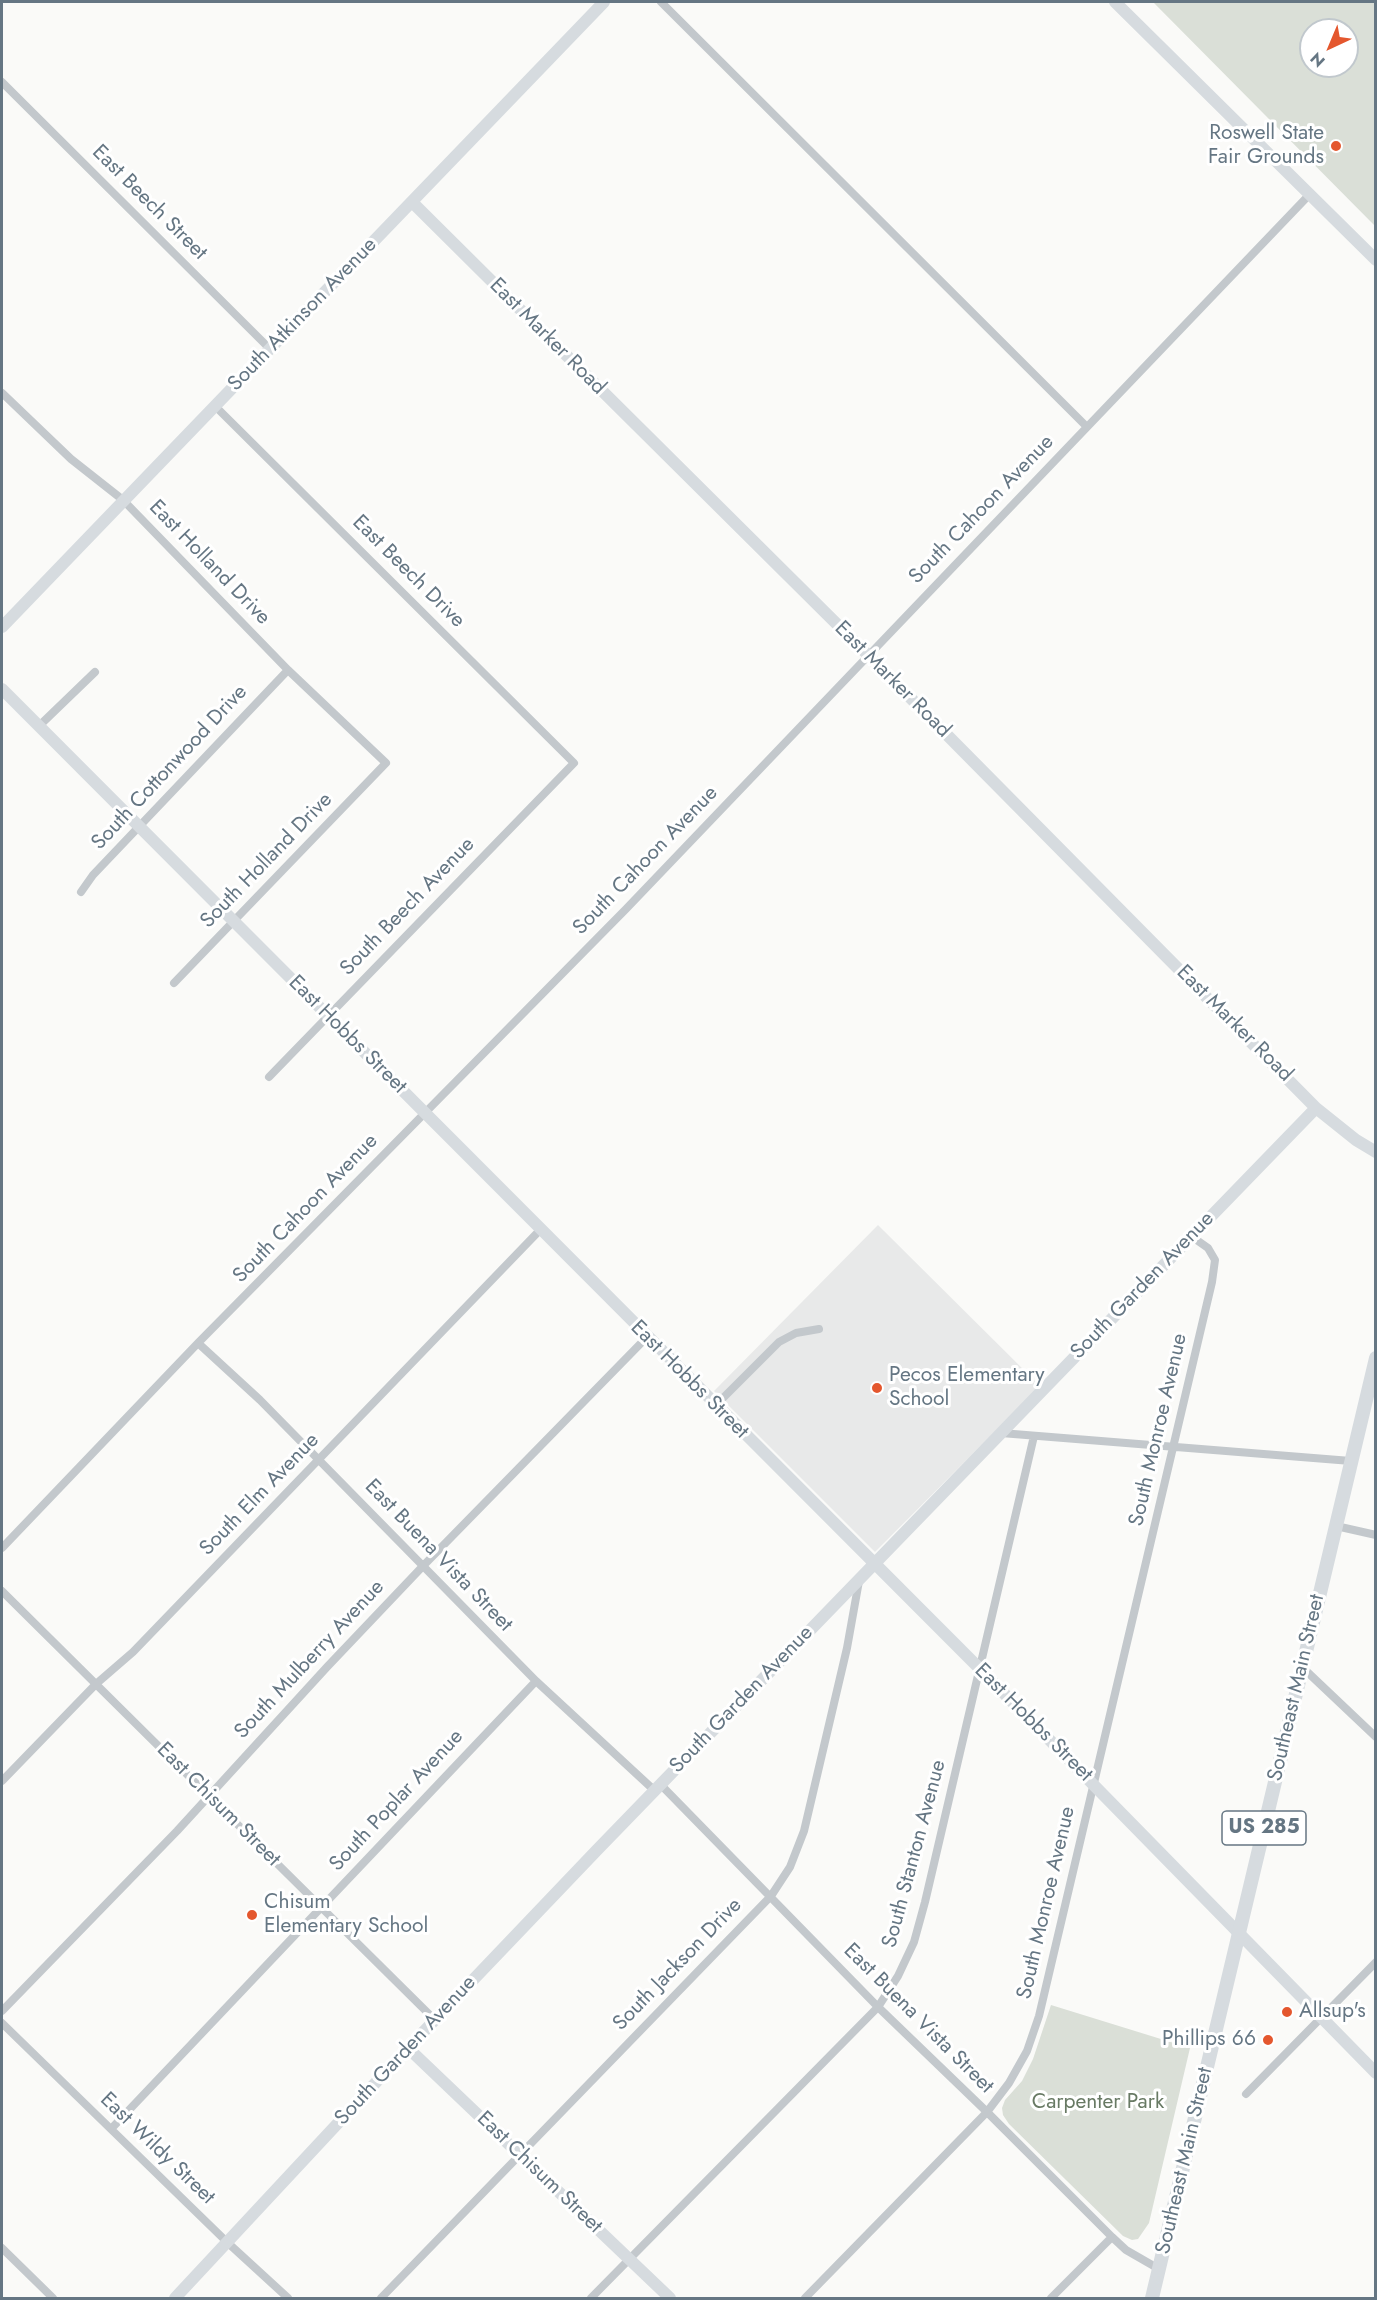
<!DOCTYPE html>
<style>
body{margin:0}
#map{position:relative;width:1377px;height:2300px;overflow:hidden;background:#fafaf8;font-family:Jost,sans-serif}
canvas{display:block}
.frame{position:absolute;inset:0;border:3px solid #657683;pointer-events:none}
.north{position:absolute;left:1299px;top:18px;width:60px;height:60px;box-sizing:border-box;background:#fff;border:2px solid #c1c8cd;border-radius:50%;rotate:224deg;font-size:16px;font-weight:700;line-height:24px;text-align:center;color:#657683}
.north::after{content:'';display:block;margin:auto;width:21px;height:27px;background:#e4572e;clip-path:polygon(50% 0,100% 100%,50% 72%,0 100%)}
</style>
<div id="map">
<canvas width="1377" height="2300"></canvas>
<div class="frame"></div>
<div class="north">N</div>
</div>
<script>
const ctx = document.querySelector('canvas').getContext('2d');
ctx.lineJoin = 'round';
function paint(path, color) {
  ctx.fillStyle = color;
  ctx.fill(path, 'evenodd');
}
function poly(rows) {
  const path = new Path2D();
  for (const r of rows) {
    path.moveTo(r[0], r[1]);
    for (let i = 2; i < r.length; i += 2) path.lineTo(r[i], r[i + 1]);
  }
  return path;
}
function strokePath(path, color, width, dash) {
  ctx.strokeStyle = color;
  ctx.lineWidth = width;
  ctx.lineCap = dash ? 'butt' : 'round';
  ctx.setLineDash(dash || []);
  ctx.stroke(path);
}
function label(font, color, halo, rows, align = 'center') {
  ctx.font = font + ' Jost,sans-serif';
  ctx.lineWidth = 6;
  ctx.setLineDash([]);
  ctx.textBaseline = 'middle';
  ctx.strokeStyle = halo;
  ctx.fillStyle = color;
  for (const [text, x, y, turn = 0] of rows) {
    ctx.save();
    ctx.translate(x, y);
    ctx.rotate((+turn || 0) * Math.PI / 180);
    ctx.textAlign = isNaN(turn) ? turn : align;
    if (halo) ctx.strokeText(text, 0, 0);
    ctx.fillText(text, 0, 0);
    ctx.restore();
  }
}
paint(poly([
 [878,1225,1040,1386,875,1552,714,1391]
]), '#e8e9e9');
paint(poly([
 [1153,2,1375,2,1375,226],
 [1311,30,1347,30,1347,66,1311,66],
 [1051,2005,1190,2048,1149,2223,1138,2239,1132,2240,1123,2236,1009,2124,1003,2115,1002,2108,1005,2100,1022,2081,1033,2059]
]), '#dadfd7');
strokePath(poly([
 [661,2,1087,427],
 [2,82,270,349],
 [2,393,71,459,123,500,288,670,386,763,174,983],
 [215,406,574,763,269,1077],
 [39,726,95,672],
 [81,892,93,875,288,670],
 [198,1343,260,1400,536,1681,655,1791],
 [715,1406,779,1342,796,1333,819,1329],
 [1001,1433,1351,1461],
 [1336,1526,1376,1535],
 [2,1548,198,1343,626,909,1310,194],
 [2,1591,435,2020],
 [1302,1667,1376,1737],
 [2,1781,96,1684,133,1652,540,1230],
 [661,1785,878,2007,987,2112,1112,2237,1126,2250,1159,2269],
 [2,2011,177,1831,327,1667,423,1566,647,1337],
 [2,2023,228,2243,288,2298],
 [1246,2094,1376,1962],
 [111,2129,536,1681],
 [2,2248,53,2298],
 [381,2298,771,1896,790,1867,804,1831,847,1648,859,1581],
 [591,2298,878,2007,898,1976,914,1942,925,1902,1034,1436],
 [805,2298,987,2112,1009,2083,1027,2051,1039,2016,1212,1282,1215,1260,1208,1248,1191,1236],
 [1051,2298,1112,2237]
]), '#c3c8cc', 8);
strokePath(poly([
 [1115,2,1376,260],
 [412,202,868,655,1316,1108,1356,1140,1376,1152],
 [2,627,604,2],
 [2,689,980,1669,1376,2073],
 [408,2048,670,2298],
 [175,2298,408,2048,597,1850,1316,1108]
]), '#d6dbdf', 12);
strokePath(poly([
 [1152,2298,1376,1358]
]), '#d6dbdf', 14);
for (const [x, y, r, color] of [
 [1336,146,6,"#e4572e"],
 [877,1388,6,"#e4572e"],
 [252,1915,6,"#e4572e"],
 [1287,2012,6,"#e4572e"],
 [1268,2040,6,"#e4572e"]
]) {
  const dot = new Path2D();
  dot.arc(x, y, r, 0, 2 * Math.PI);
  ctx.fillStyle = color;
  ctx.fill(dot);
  strokePath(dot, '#fff', 2);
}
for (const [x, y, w] of [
 [1264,1828,84]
]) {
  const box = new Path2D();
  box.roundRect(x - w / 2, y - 17, w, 34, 4.5);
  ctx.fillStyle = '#fff';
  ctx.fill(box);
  strokePath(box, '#657683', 1.5);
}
label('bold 20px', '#657683', null, [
 ["US 285",1264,1828]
]);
label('21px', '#657683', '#fff', [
 ["Roswell State",1324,134,"right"],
 ["Fair Grounds",1324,158,"right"],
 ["Pecos Elementary",889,1376],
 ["School",889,1400],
 ["Chisum",264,1903],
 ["Elementary School",264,1927],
 ["Allsup's",1299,2012],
 ["Phillips 66",1256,2040,"right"]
], 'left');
label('21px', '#657683', '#fff', [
 ["East Beech Street",149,203,45],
 ["South Atkinson Avenue",303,315,-46],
 ["East Marker Road",547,337,45],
 ["South Cahoon Avenue",982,510,-46],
 ["East Holland Drive",209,563,46],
 ["East Beech Drive",408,572,45],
 ["East Marker Road",892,680,45],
 ["South Cottonwood Drive",170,768,-47],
 ["South Holland Drive",267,861,-46],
 ["South Cahoon Avenue",646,861,-46],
 ["South Beech Avenue",408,907,-46],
 ["East Marker Road",1234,1024,45],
 ["East Hobbs Street",347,1035,45],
 ["South Cahoon Avenue",306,1209,-46],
 ["South Garden Avenue",1143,1286,-46],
 ["East Hobbs Street",689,1380,45],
 ["South Monroe Avenue",1159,1430,-77],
 ["South Elm Avenue",260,1495,-46],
 ["East Buena Vista Street",438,1556,46],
 ["South Mulberry Avenue",310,1660,-47],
 ["Southeast Main Street",1297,1688,-77],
 ["South Garden Avenue",742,1700,-46],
 ["East Hobbs Street",1033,1723,45],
 ["South Poplar Avenue",397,1801,-47],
 ["East Chisum Street",218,1805,45],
 ["South Stanton Avenue",915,1854,-75],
 ["South Monroe Avenue",1047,1903,-77],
 ["South Jackson Drive",678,1965,-46],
 ["East Buena Vista Street",918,2019,45],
 ["South Garden Avenue",406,2051,-47],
 ["East Wildy Street",157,2149,44],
 ["Southeast Main Street",1185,2161,-77],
 ["East Chisum Street",539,2173,44]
]);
label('21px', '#687a64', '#fff', [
 ["Carpenter Park",1098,2103]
]);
</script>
